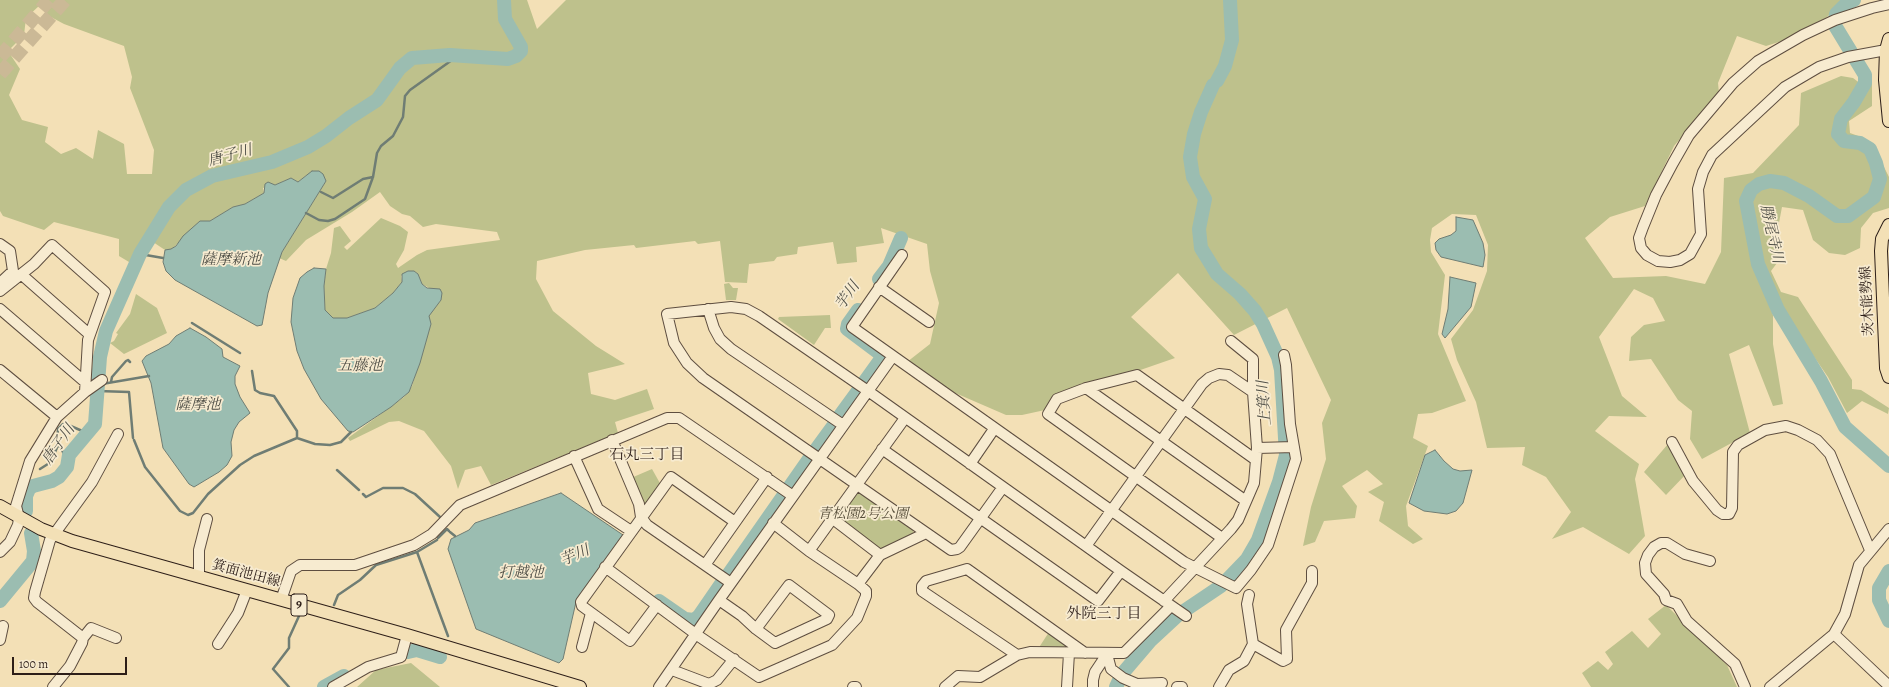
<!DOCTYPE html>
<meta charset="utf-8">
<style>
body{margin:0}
#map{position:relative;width:1889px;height:687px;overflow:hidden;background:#f3e0b6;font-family:Alegreya,serif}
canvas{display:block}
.scale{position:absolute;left:12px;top:657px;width:115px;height:18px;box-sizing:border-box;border:2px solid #2d1e18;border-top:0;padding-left:5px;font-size:12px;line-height:14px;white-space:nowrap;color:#2d1e18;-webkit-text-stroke:3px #f7ebd0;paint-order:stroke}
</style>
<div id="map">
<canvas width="1889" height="687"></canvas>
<div class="scale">100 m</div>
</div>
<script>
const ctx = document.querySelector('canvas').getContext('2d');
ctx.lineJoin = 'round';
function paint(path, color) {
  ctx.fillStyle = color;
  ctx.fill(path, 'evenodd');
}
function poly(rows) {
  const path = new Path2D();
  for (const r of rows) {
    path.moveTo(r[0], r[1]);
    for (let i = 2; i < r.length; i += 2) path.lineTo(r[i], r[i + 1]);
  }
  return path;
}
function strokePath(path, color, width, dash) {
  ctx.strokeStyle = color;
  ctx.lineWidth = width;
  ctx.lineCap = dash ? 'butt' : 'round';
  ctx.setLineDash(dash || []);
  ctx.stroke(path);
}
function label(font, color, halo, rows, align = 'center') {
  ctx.font = font + ' Alegreya,"Noto Serif JP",serif';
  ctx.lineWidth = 3.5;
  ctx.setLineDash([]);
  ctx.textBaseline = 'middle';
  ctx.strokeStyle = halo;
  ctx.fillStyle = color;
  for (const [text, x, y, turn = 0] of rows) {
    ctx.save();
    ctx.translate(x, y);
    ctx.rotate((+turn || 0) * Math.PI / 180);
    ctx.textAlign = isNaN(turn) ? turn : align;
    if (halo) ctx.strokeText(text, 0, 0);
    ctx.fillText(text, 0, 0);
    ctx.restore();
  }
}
paint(poly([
 [0,0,527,0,537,29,566,0,1844,0,1827,17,1782,41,1766,46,1737,36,1718,83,1719,93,1674,146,1645,206,1610,217,1585,238,1613,278,1666,276,1705,284,1721,252,1724,178,1753,173,1799,125,1801,93,1841,76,1853,78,1861,84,1837,117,1834,134,1842,143,1868,151,1877,179,1871,195,1847,212,1838,212,1810,193,1785,180,1770,177,1757,182,1746,191,1743,200,1752,263,1773,315,1773,344,1783,404,1773,406,1749,345,1729,354,1750,433,1702,459,1690,439,1692,411,1678,400,1651,359,1629,361,1631,337,1644,325,1665,321,1653,298,1634,289,1599,337,1622,396,1647,417,1609,416,1595,431,1639,464,1635,479,1645,536,1629,554,1583,527,1552,539,1571,512,1546,477,1522,465,1525,447,1487,448,1476,402,1457,360,1451,339,1473,310,1487,271,1488,245,1476,215,1452,214,1432,228,1430,240,1431,252,1445,275,1438,334,1466,401,1432,413,1418,414,1413,438,1428,446,1406,506,1408,526,1423,539,1413,544,1379,521,1384,502,1368,492,1383,484,1367,470,1342,486,1357,506,1355,518,1324,521,1315,542,1303,546,1311,507,1326,459,1322,423,1331,400,1287,308,1234,335,1178,273,1131,317,1175,358,1074,393,1045,410,1022,415,1006,415,946,389,907,362,930,344,939,303,930,271,927,244,881,228,884,243,856,247,857,262,837,264,833,242,798,247,797,254,777,257,774,261,749,264,747,283,725,282,720,241,698,244,695,241,636,248,634,245,585,250,537,261,536,279,553,311,596,346,625,364,588,373,591,394,615,400,647,389,654,409,615,422,618,433,491,485,481,466,465,470,458,489,451,466,424,431,399,421,389,422,350,441,348,438,404,397,412,386,431,324,428,316,441,300,431,289,422,284,418,274,414,271,408,271,401,276,402,282,393,293,375,308,347,318,333,318,325,310,324,286,326,269,331,253,334,228,340,226,351,241,344,247,347,250,381,218,400,226,408,232,404,250,396,264,398,268,417,255,427,250,500,240,497,232,436,224,423,227,410,216,402,214,390,206,380,192,352,212,306,240,286,261,279,258,282,252,326,181,308,174,298,182,291,178,275,185,263,188,264,193,245,204,233,207,210,221,200,221,171,250,165,250,153,242,139,263,129,262,119,256,119,239,54,222,44,230,3,216,0,211],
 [40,5,49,16,64,24,124,46,132,77,130,88,154,150,152,174,127,174,124,144,98,130,93,159,76,148,61,154,45,142,48,127,22,120,9,95,20,69,8,51,24,35,26,18],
 [1872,74,1872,106,1849,121,1850,133,1861,137,1858,140,1845,139,1841,133,1844,120,1856,104,1867,85,1868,75],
 [1878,162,1883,165,1889,177,1889,208,1873,213,1861,228,1860,248,1845,255,1829,253,1813,240,1803,210,1782,207,1777,233,1780,259,1771,271,1781,292,1798,297,1852,380,1852,389,1861,390,1889,408,1888,414,1862,401,1847,413,1828,377,1781,309,1760,264,1749,202,1752,193,1770,183,1783,186,1807,196,1822,210,1836,218,1849,218,1875,199,1881,178],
 [729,283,733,288,738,288,736,300,726,300,724,284],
 [136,294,157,308,167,333,124,354,110,343,114,341,118,334,116,333,130,314],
 [830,315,831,328,825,328,814,345,778,319,779,317],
 [1668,444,1687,473,1666,495,1644,472],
 [652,469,661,485,647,504,643,505,631,478],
 [861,491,912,528,914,535,883,550,844,524,842,516,854,495],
 [1666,605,1727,665,1737,687,1591,687,1582,673,1598,661,1608,670,1613,664,1605,652,1632,631,1648,648,1661,634,1648,619],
 [1049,632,1070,646,1069,650,1038,649],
 [411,663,440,687,357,687,376,670]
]), '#bec18c');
const water = poly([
 [312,171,319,171,323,174,326,181,282,252,268,293,262,325,257,326,175,280,166,271,163,262,165,250,171,249,176,246,183,236,200,221,210,221,233,207,245,204,264,193,265,184,268,182,275,185,291,178,298,182,312,171],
 [1456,217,1473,220,1483,243,1485,255,1483,267,1441,257,1436,250,1435,243,1439,239,1451,235,1456,231,1456,217],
 [314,268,326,269,324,286,325,310,333,318,347,318,375,308,393,293,402,282,402,274,408,271,414,271,418,274,422,284,427,288,440,289,442,293,441,300,429,316,431,324,420,363,409,392,391,407,353,432,348,431,321,399,304,369,297,351,291,322,293,298,300,278,307,272,314,268],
 [1450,277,1476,283,1471,307,1445,338,1442,334,1448,309,1450,277],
 [190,328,206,337,222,349,223,357,240,366,235,376,235,384,240,397,250,413,239,422,234,430,231,442,232,456,227,465,219,472,194,487,189,484,163,448,151,383,142,361,146,356,169,344,176,336,190,328],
 [1435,450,1444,461,1453,469,1460,471,1472,470,1463,503,1456,511,1447,514,1424,511,1409,503,1425,455,1435,450],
 [561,493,623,535,576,602,563,659,559,663,476,629,448,549,451,539,469,530,475,523,561,493]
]);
paint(water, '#9bbdb1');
strokePath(water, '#6f7d74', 1);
strokePath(poly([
 [321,192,333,198,363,179,373,177],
 [306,213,319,220,328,221,335,219,365,199,373,177,377,153,381,146,393,136,403,117,405,96,410,90,459,55],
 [140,254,163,258],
 [192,323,240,353],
 [111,382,112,377,126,361,128,360,130,362],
 [102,384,149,376],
 [98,391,129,392,133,438],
 [297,438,315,444,330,445,341,442,351,432],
 [134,440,145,467,180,511,188,515,193,513,208,494,240,465,254,456,297,438,297,431,274,396,260,393,255,390,252,371],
 [69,462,57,442,58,429,63,424,66,424,87,433],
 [40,469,51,462,58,445],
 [337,470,359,490],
 [363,494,366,497,383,488,403,488,415,494,440,517],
 [450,532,455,536],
 [438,538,447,529,449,531],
 [417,552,448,636],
 [334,605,338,595,360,580,376,565,417,552,437,540],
 [289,687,273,669,289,648,289,638,299,616]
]), '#6f7d74', 2.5);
strokePath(poly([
 [1854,0,1846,4,1836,14,1834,24,1865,75,1865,83,1854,102,1841,119,1838,134,1844,141,1860,143,1870,149,1876,163,1880,179,1874,197,1848,216,1837,216,1809,196,1784,183,1770,181,1759,184,1751,190,1746,201,1758,264,1778,310,1821,381,1845,427,1889,466],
 [1217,81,1225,66,1232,40,1230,0],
 [879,279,889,266,901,238],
 [858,310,848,324,847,329,883,356,865,381],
 [839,417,858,391],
 [815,451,834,425],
 [26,511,26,496,29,489,33,486,52,481,59,477,67,467,69,455,95,424,100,357,106,331,140,254,169,207,186,190,212,176,272,162,308,147,326,136,349,118,377,100,400,68,412,58,450,55,508,59,516,56,521,51,521,47,505,19,504,0],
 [1889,571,1879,588,1879,600,1889,621],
 [728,575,809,459],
 [0,601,33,561,34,551,31,533],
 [659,601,685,619,694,620,699,616,721,584],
 [408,652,417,650,440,657],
 [324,687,344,676],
 [1116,687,1122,674,1151,640,1178,615,1221,586,1247,559,1258,540,1279,482,1286,455,1281,370,1278,357,1263,324,1255,311,1240,294,1217,274,1201,248,1199,229,1205,199,1193,177,1190,157,1194,134,1201,112,1213,85]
]), '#9bbdb1', 14);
strokePath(poly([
 [0,57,49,0],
 [0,74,65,0]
]), '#cbb996', 14, [14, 7]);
const minor = poly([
 [1886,50,1848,57,1819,67,1785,87,1712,155,1703,172,1698,189,1701,234,1690,254,1680,260,1670,262,1658,261,1647,255,1641,248,1639,238,1643,227,1656,195,1673,163,1689,135,1733,83,1758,61,1803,35,1835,20,1872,8,1889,4],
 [0,244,10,251,13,271,0,283],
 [902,255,852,327,1184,562,1236,588,1251,570,1268,545,1296,459,1290,424,1286,365,1284,355],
 [22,275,89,334],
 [879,287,929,322],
 [0,291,34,264,52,245,105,292,88,340,85,392,57,417,30,461,16,506,19,518,18,525,10,542,0,552],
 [0,309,85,382],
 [708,309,714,328,720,339,731,349,843,425],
 [0,370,57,417],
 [1086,388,1246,501],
 [85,392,102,380],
 [612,440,639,504,641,517,647,525,731,583],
 [1672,442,1693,481,1717,510,1723,514,1729,514,1732,508,1733,452,1738,445,1765,430,1786,426,1798,430,1817,440,1830,454,1870,550],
 [1257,448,1294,447],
 [882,449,1098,601,1121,571],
 [574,456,598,509,631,531],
 [970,464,994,429],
 [1003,487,960,547,957,549,951,550,703,378,687,363,674,343,667,314,731,307,746,309,759,316,868,391,1086,546,1121,571,1186,616],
 [833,519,880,555],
 [1222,538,1048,414,1057,399,1086,388,1137,375,1256,460],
 [1086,546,1202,384,1209,378,1219,374,1228,375,1253,392],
 [809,551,905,418],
 [1710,561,1685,554,1667,543,1661,543,1654,547,1648,555,1645,563,1646,574,1664,594,1666,600,1677,604,1687,621,1735,664,1745,687],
 [705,565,767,477],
 [605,567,697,635,759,677,832,645,857,618,866,596,866,591,858,584,809,551,773,523],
 [199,577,199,550,207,519],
 [858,584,880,555,926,533],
 [281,600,291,571,300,565,355,565,414,545,432,534,460,505,667,418,679,418,793,496],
 [719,600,742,616,756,629,775,643,827,619,829,615,789,585,756,629],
 [1164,601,1231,529,1238,520,1254,483,1257,448,1253,392,1253,359,1231,341],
 [657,605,630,641,582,606,581,602,671,477,735,522],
 [1834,634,1889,686],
 [83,638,37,602,34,598,35,592,50,540,92,482,118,434],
 [0,640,3,626],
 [218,644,238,613,247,590],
 [1253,644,1283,661,1287,659,1286,630,1312,583,1312,571],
 [582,647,591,613],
 [1107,654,1111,669,1123,678,1137,684,1162,683],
 [1017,655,922,591,922,586,926,581,967,569,1085,653],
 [672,670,709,684,717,680,734,659],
 [53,687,70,666,82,643,83,638,91,628,116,638],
 [333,687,368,667,401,657,407,635],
 [659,687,719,600,893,356],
 [853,687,856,687],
 [945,687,958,676,980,677,1017,655,1030,652,1124,653,1171,606],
 [1067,687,1069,653],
 [1093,687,1093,680,1095,672,1107,654],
 [1177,687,1182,687],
 [1219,687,1229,670,1244,661,1253,644,1247,604,1249,595],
 [1770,687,1834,634,1845,614,1859,565,1889,529]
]);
const major = poly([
 [1889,39,1886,50,1885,80,1889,121],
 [1889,225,1882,239,1881,251,1886,368,1889,377],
 [0,506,41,529,72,541,407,635,580,687]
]);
strokePath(minor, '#5e4e40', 12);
strokePath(major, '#2d1e18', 14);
strokePath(minor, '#f7ebd0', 10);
strokePath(major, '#f3e0b6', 12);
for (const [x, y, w] of [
 [299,605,16]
]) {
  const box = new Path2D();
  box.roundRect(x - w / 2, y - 11, w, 22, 3);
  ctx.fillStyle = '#f7ebd0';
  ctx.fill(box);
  strokePath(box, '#2d1e18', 1);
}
label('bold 13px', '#2d1e18', null, [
 ["9",299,605]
]);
label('14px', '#2d1e18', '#f7ebd0', [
 ["茨木能勢線",1868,301,-93],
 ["箕面池田線",246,574,15]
]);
label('italic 14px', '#584f3b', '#f7ebd0', [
 ["青松園2号公園",863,515]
]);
label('italic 15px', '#4e4e46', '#f7ebd0', [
 ["唐子川",230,156,-15],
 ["勝尾寺川",1771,234,77],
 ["薩摩新池",231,260],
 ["芋川",848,296,-55],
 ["五藤池",360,366],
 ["上箕川",1265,403,-94],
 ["薩摩池",198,405],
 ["唐子川",59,445,-55],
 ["芋川",575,556,-24],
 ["打越池",521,573]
]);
label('15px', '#2d1e18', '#f7ebd0', [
 ["石丸三丁目",647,455],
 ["外院三丁目",1104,614]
]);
</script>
